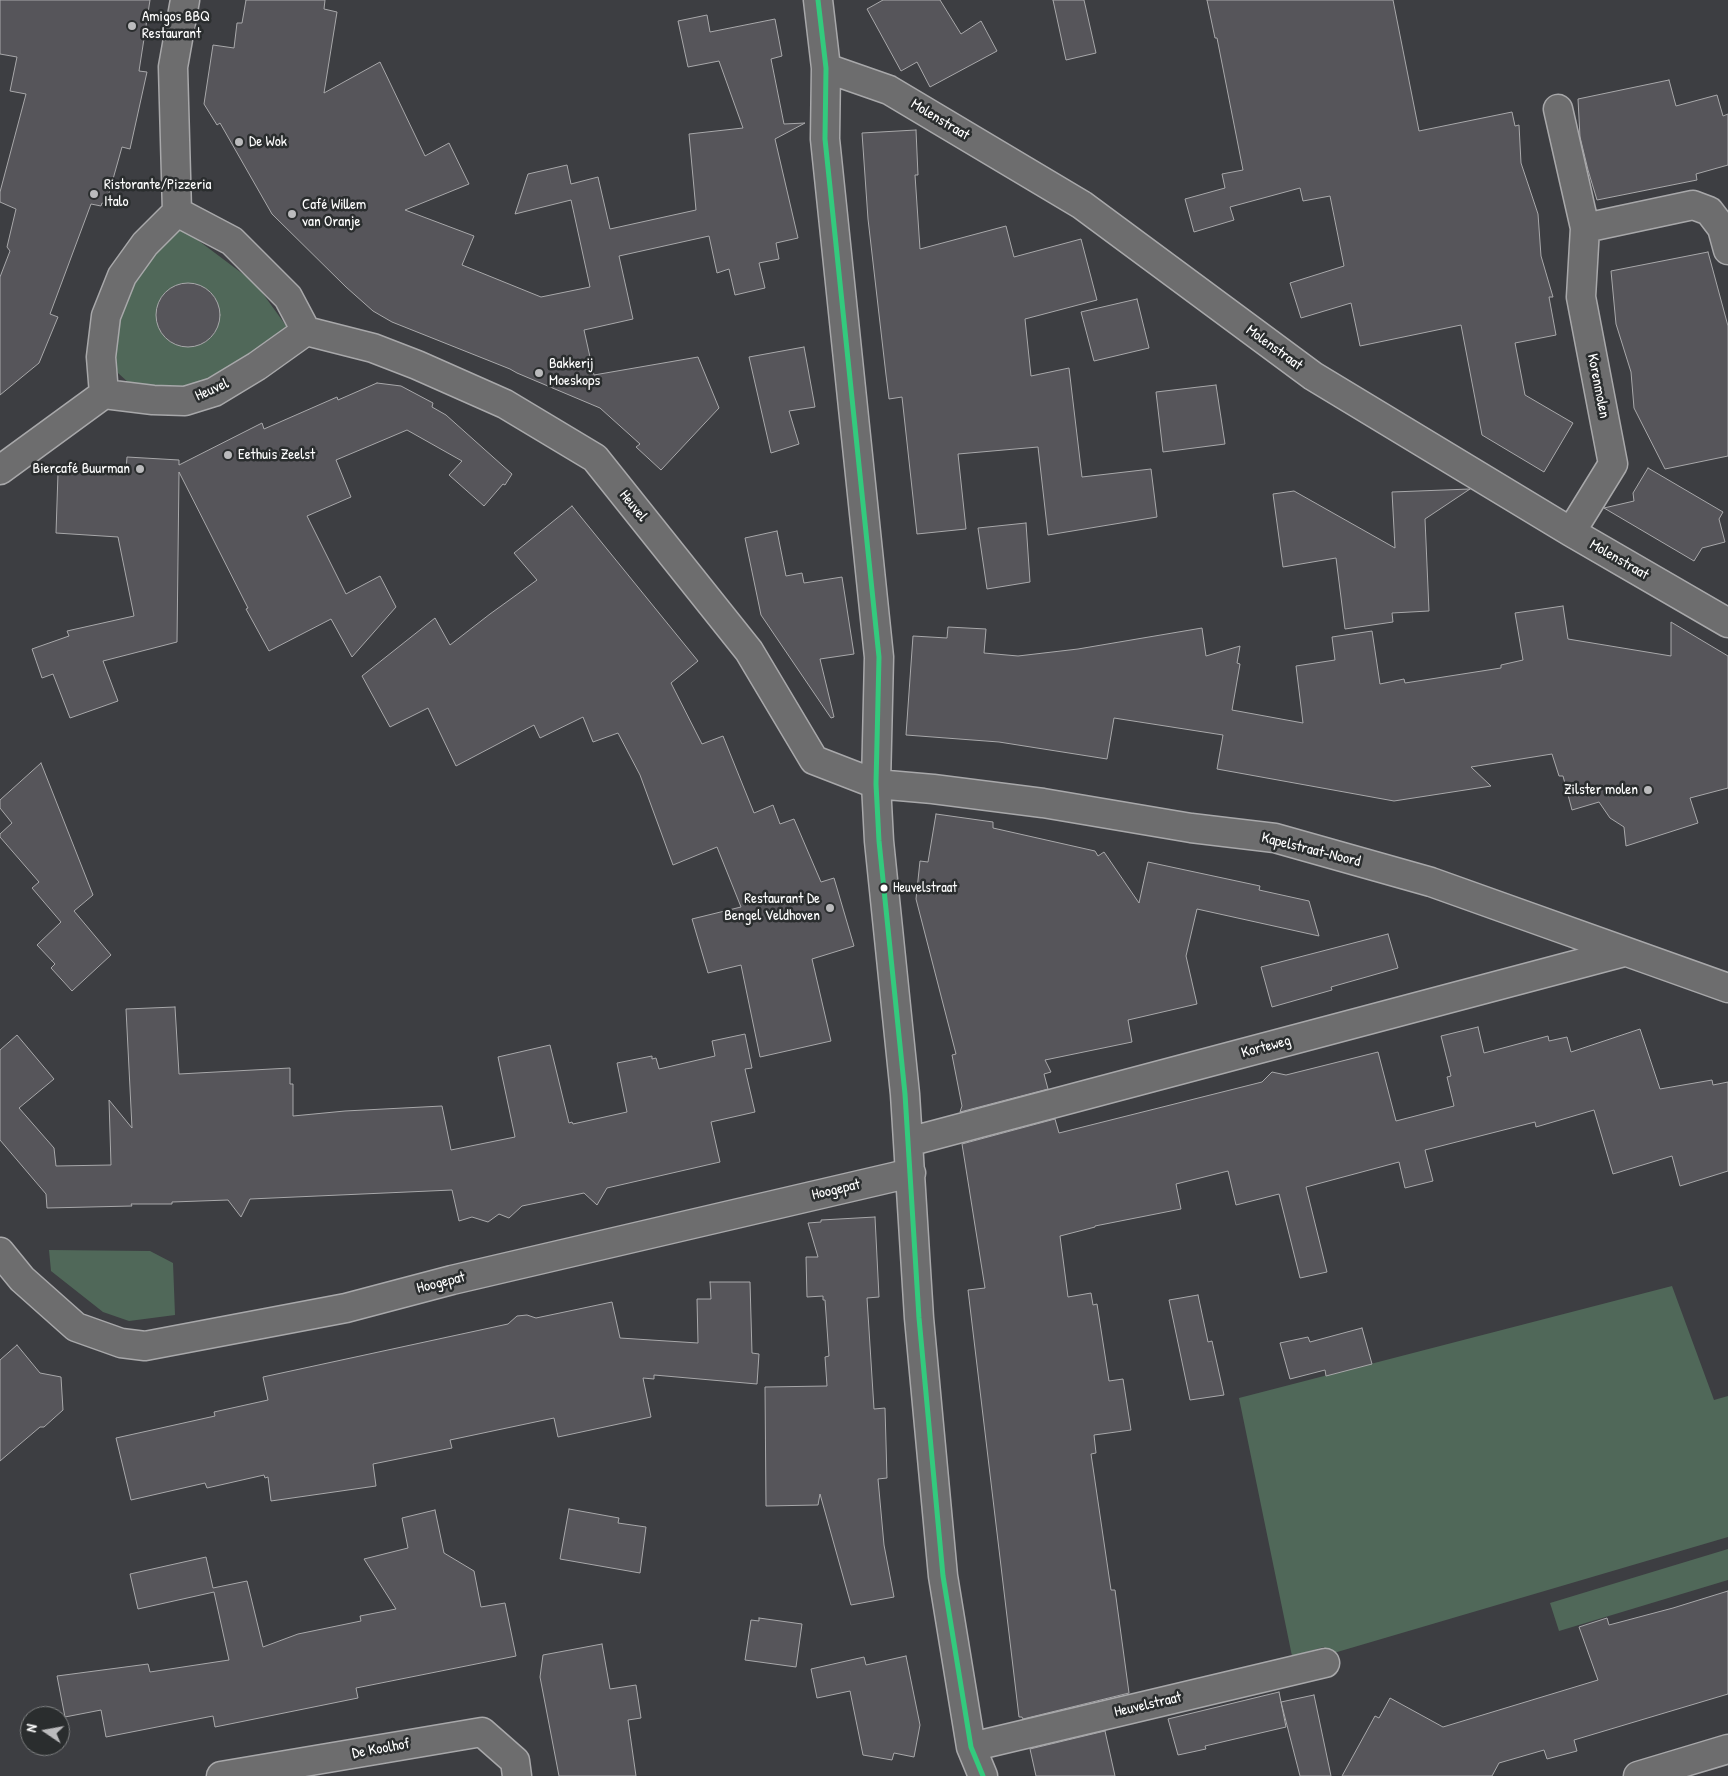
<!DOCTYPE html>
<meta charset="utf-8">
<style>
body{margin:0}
#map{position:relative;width:1728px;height:1776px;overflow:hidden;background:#3d3e42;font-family:"Patrick Hand",sans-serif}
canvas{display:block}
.north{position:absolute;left:20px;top:1706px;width:50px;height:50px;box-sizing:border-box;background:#2a2d2e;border:1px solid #7f8182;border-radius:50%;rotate:282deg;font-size:14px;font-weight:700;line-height:20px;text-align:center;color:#fff}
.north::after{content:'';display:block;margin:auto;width:18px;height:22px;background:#bbbbbd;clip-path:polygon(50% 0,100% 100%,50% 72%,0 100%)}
</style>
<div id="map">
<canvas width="1728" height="1776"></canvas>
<div class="north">N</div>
</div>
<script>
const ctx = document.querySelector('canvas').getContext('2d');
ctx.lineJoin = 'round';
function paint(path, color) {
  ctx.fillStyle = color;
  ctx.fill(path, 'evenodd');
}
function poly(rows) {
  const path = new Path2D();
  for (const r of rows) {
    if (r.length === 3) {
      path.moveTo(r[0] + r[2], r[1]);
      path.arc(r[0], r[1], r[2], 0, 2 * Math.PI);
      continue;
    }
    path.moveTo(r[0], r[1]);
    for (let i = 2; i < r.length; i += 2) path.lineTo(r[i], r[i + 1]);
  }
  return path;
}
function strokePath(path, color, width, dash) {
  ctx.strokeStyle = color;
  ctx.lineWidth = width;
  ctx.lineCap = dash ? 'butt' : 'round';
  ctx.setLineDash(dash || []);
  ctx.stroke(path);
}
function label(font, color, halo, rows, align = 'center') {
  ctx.font = font + ' "Patrick Hand",sans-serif';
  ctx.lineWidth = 5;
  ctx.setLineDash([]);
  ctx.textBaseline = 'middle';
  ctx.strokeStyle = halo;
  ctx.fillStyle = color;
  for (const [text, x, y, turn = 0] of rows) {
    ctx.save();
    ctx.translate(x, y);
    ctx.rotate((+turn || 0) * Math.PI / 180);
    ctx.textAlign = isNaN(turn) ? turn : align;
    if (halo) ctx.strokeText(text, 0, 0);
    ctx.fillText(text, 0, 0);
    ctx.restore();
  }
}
paint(poly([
 [175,227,195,238,247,277,261,291,287,327,226,373,183,387,166,388,145,386,129,383,118,373,115,362,117,328,127,289],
 [49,1250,150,1251,173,1263,175,1315,129,1321,103,1312,51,1271],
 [1672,1286,1714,1400,1728,1396,1728,1537,1327,1655,1324,1647,1292,1656,1239,1398],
 [1728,1549,1728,1580,1559,1631,1550,1603]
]), '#506859');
const building = poly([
 [0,0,150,0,139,71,147,72,130,149,122,147,106,204,102,203,101,206,91,204,50,314,58,317,39,363,0,395,0,277,10,251,7,247,16,209,0,202,0,192,26,94,10,91,17,57,0,54,0,0],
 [246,0,325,0,324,9,337,12,324,93,380,62,425,156,449,143,469,184,405,210,474,236,462,265,541,297,590,287,571,200,515,214,528,174,567,165,571,184,598,177,610,229,696,210,689,134,743,128,719,61,688,67,678,21,707,15,710,32,775,19,782,56,771,59,784,124,805,123,775,139,798,238,776,243,779,259,759,263,765,288,735,295,729,269,717,273,709,236,619,256,633,319,584,330,594,375,698,357,719,408,661,470,636,447,640,444,600,408,517,373,510,369,392,322,373,311,346,287,272,214,220,123,217,125,204,104,213,45,234,48,237,23,242,23,246,0],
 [883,0,940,0,961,34,981,21,997,51,930,87,917,62,901,71,867,9,883,0],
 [1053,0,1084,0,1096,53,1066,60,1053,0],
 [1207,0,1393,0,1419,131,1512,112,1515,126,1519,125,1521,163,1538,214,1541,256,1553,297,1549,297,1556,335,1515,343,1525,395,1573,423,1544,472,1482,435,1461,325,1360,346,1351,303,1301,318,1290,283,1344,266,1330,196,1303,201,1300,188,1230,207,1234,220,1194,232,1185,199,1225,188,1222,174,1243,170,1217,38,1215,38,1207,0],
 [1669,80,1676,106,1717,95,1723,116,1728,114,1728,165,1696,174,1697,180,1597,200,1588,170,1580,137,1578,99,1669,80],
 [916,130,918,175,915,175,920,249,1006,226,1014,257,1081,239,1097,300,1025,319,1031,376,1069,368,1082,477,1151,469,1157,517,1048,535,1038,447,958,454,966,529,917,534,902,397,889,399,886,375,868,219,862,133,916,130],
 [1708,252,1728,326,1728,456,1665,469,1634,408,1631,372,1616,324,1611,271,1708,252],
 [188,315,32],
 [1137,299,1149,348,1094,361,1081,312,1137,299],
 [804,347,815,407,789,411,799,444,771,453,749,357,804,347],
 [377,383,401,386,433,403,432,407,446,415,512,474,505,485,503,484,484,506,449,475,462,461,407,430,336,460,351,497,307,516,346,594,380,576,396,607,352,657,331,619,269,651,246,609,248,608,179,472,177,642,103,661,118,701,70,718,53,674,42,678,32,649,69,636,67,631,134,616,118,537,56,533,58,473,78,474,83,469,126,471,127,457,179,460,179,465,262,423,264,429,337,397,338,400,377,383],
 [1216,385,1225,444,1163,452,1156,392,1216,385],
 [1648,468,1723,512,1719,519,1725,542,1702,548,1694,561,1604,508,1634,501,1633,493,1648,468],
 [1470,489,1425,519,1429,611,1392,613,1393,622,1345,629,1336,558,1283,567,1273,494,1294,491,1395,548,1392,492,1470,489],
 [572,506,698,661,671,683,702,744,723,736,754,813,773,805,780,824,794,819,821,882,834,878,854,946,812,959,831,1041,760,1057,741,965,708,973,692,919,741,907,717,847,673,865,640,775,618,733,593,742,583,717,540,738,534,725,456,766,428,708,390,727,362,676,435,618,450,645,490,614,537,580,514,553,572,506],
 [1026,523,1030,582,987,589,978,528,1026,523],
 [777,531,786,576,802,573,804,583,842,577,854,654,820,659,834,717,831,718,761,615,745,538,777,531],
 [1563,606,1568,639,1671,656,1671,622,1728,656,1728,788,1690,798,1698,823,1626,846,1624,827,1610,818,1599,802,1572,810,1563,776,1559,776,1552,754,1471,767,1491,786,1394,801,1217,769,1223,735,1114,718,1107,759,999,742,906,735,913,636,947,638,948,627,986,629,984,653,1018,656,1078,649,1202,628,1206,656,1240,646,1237,663,1240,664,1232,710,1303,723,1296,666,1335,660,1332,637,1372,631,1380,684,1404,679,1405,683,1501,668,1501,665,1523,660,1515,613,1563,606],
 [41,763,93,895,74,911,111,955,72,991,51,968,55,964,37,945,61,922,32,888,39,882,0,837,0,834,12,823,0,808,0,800,41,763],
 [936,814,993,822,993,828,1095,851,1098,856,1104,852,1139,903,1148,862,1260,886,1259,890,1309,901,1319,936,1197,909,1186,956,1197,1004,1128,1020,1132,1042,1045,1060,1051,1072,1044,1074,1048,1089,960,1112,962,1106,952,1055,956,1054,916,899,920,861,928,862,936,814],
 [1388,934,1398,968,1331,987,1332,990,1272,1007,1261,967,1388,934],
 [175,1007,179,1074,290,1068,290,1084,293,1084,293,1116,345,1111,442,1106,451,1150,515,1137,498,1057,550,1045,569,1123,572,1122,573,1124,627,1112,617,1063,652,1056,652,1059,656,1058,659,1069,715,1056,712,1041,745,1034,752,1068,745,1069,755,1112,711,1122,720,1162,607,1188,597,1205,584,1193,522,1206,509,1218,499,1214,488,1222,472,1217,459,1221,452,1190,250,1199,241,1217,228,1200,172,1202,172,1204,131,1204,132,1206,47,1208,46,1194,0,1140,0,1050,17,1035,54,1079,19,1108,54,1148,56,1166,111,1165,109,1100,132,1128,126,1009,175,1007],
 [1478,1027,1484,1053,1548,1036,1549,1041,1567,1037,1571,1052,1640,1029,1660,1089,1712,1080,1713,1085,1728,1082,1728,1171,1680,1186,1672,1156,1613,1174,1594,1110,1536,1127,1535,1122,1425,1150,1433,1181,1405,1188,1399,1162,1306,1187,1327,1272,1300,1278,1279,1194,1236,1205,1228,1171,1176,1184,1181,1209,1095,1226,1095,1227,1060,1236,1068,1297,1091,1293,1093,1305,1097,1304,1109,1381,1123,1379,1131,1430,1094,1435,1096,1453,1091,1454,1111,1590,1115,1590,1129,1693,1023,1719,1022,1717,1019,1717,968,1290,985,1288,962,1144,1055,1119,1059,1133,1262,1082,1272,1072,1286,1075,1378,1052,1396,1121,1454,1106,1447,1077,1451,1076,1441,1036,1478,1027],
 [875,1217,879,1297,867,1298,874,1409,885,1408,887,1478,878,1479,884,1545,894,1597,851,1605,820,1494,818,1505,766,1506,765,1387,827,1386,825,1357,829,1356,825,1300,823,1300,823,1296,807,1297,806,1257,818,1257,808,1223,821,1222,821,1220,875,1217],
 [710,1282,750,1282,752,1353,759,1354,757,1384,654,1375,654,1379,643,1378,651,1417,558,1437,554,1418,450,1440,452,1448,373,1464,376,1486,271,1501,268,1477,265,1478,264,1475,207,1488,205,1483,131,1500,116,1438,215,1416,214,1412,268,1400,263,1377,508,1324,517,1316,527,1315,536,1318,612,1302,620,1338,698,1343,697,1299,711,1299,710,1282],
 [1198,1295,1208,1342,1212,1341,1224,1395,1190,1400,1169,1300,1198,1295],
 [1362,1328,1372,1364,1326,1376,1325,1370,1290,1379,1280,1343,1308,1337,1310,1342,1362,1328],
 [17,1345,40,1373,61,1377,63,1410,44,1427,40,1427,0,1461,0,1360,17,1345],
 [569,1509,619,1518,618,1523,646,1527,640,1573,560,1559,569,1509],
 [435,1510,444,1553,474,1571,481,1607,505,1603,516,1656,356,1688,358,1698,215,1727,213,1716,106,1737,101,1710,65,1717,57,1676,148,1664,150,1672,229,1660,214,1592,138,1609,130,1574,206,1557,213,1588,247,1581,263,1647,298,1634,361,1621,360,1616,396,1609,364,1559,408,1548,402,1518,435,1510],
 [1728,1591,1728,1694,1574,1740,1577,1751,1547,1759,1544,1750,1499,1763,1492,1776,1342,1776,1375,1716,1379,1718,1390,1698,1443,1727,1598,1680,1579,1627,1607,1618,1609,1625,1673,1608,1728,1591],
 [759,1618,802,1624,796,1667,745,1660,751,1620,759,1621,759,1618],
 [602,1644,610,1689,636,1685,641,1718,628,1720,636,1776,559,1776,540,1677,543,1655,602,1644],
 [906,1656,920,1725,914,1757,894,1753,892,1760,863,1755,850,1691,817,1698,811,1669,864,1657,866,1665,906,1656],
 [1279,1692,1286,1727,1205,1746,1206,1749,1178,1755,1168,1719,1279,1692],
 [1314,1695,1331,1776,1300,1776,1281,1702,1314,1695],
 [1105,1731,1115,1776,1036,1776,1030,1749,1105,1731]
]);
paint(building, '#56555a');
strokePath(building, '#a8a8aa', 1);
const minor = poly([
 [818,0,826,68,825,139,879,657,876,784,879,841,905,1094,919,1318,943,1576,971,1747,983,1776],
 [826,68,889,90,1082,205,1313,376,1571,532,1728,623],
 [1558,109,1585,228,1581,297,1613,464,1571,532],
 [177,212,232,241,288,297,306,331,373,348,417,365,505,404,595,458,749,651,814,760,876,784,933,789,1043,803,1191,828,1275,838,1431,882,1728,988],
 [1585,228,1693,205,1709,211,1722,228,1728,250],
 [104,394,101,357,106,316,122,276,145,244,177,212,173,67,185,0],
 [0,470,104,394,153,400,185,401,214,392,257,366,306,331],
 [908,1142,1624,952],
 [0,1252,22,1279,76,1327,121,1343,145,1346,346,1308,452,1280,911,1173],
 [971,1747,1325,1663],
 [221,1776,482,1732,515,1761,517,1776],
 [1638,1776,1728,1749]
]);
strokePath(minor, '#a8a8aa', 31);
strokePath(minor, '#6d6d6e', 28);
strokePath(poly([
 [818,0,826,68,825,139,879,657,876,784,879,841,905,1094,919,1318,943,1576,971,1747,983,1776]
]), '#33ca7d', 5);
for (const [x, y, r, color] of [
 [132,26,5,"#bbbbbd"],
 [239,142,5,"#bbbbbd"],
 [94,194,5,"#bbbbbd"],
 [292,214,5,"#bbbbbd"],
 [539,373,5,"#bbbbbd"],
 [228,455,5,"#bbbbbd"],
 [140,469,5,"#bbbbbd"],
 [1648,790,5,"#bbbbbd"],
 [884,888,4.5,"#fff"],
 [830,908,5,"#bbbbbd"]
]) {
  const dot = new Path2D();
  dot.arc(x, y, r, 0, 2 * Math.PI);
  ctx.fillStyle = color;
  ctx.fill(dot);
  strokePath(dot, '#2a2d2e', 2);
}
label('14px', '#fff', '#2a2d2e', [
 ["Heuvelstraat",893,888]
], 'left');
label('15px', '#fff', '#2a2d2e', [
 ["Amigos BBQ",142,17],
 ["Restaurant",142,34],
 ["De Wok",249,142],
 ["Ristorante/Pizzeria",104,185],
 ["Italo",104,202],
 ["Café Willem",302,205],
 ["van Oranje",302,222],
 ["Bakkerij",549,364],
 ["Moeskops",549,381],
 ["Eethuis Zeelst",238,455],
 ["Biercafé Buurman",130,469,"right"],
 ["Zilster molen",1638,790,"right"],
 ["Restaurant De",820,899,"right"],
 ["Bengel Veldhoven",820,916,"right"]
], 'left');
label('15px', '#fff', '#2a2d2e', [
 ["Molenstraat",940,120,31],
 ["Molenstraat",1274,348,36],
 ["Korenmolen",1598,386,79],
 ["Heuvel",212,390,-24],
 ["Heuvel",633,506,51],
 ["Molenstraat",1619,560,30],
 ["Kapelstraat-Noord",1311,850,14],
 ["Korteweg",1266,1047,-15],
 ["Hoogepat",836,1190,-13],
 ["Hoogepat",441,1283,-14],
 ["Heuvelstraat",1148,1705,-13],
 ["De Koolhof",381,1749,-10]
]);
</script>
